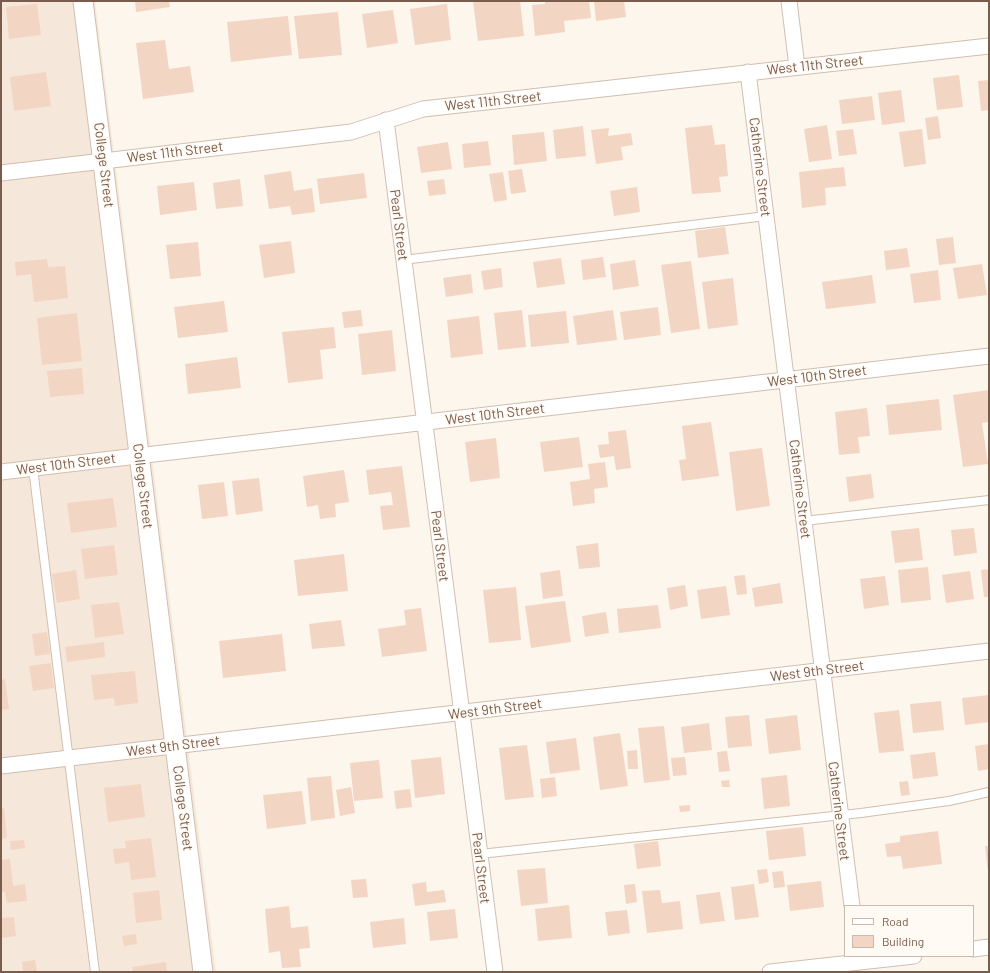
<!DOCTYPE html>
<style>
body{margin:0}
#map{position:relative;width:990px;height:973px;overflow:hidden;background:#fdf6ec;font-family:Barlow,sans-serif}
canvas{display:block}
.frame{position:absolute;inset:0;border:2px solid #7a5c4d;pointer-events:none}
.legend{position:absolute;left:844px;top:905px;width:130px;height:52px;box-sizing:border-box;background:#fffaf3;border:1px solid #cabbb1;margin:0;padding:5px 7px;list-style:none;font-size:12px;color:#7a5c4d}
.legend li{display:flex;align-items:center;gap:8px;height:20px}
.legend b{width:20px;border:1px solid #cabbb1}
</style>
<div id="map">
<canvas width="990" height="973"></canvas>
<div class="frame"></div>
<ul class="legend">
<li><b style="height:5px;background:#fff"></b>Road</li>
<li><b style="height:11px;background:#f3d5c3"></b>Building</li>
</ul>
</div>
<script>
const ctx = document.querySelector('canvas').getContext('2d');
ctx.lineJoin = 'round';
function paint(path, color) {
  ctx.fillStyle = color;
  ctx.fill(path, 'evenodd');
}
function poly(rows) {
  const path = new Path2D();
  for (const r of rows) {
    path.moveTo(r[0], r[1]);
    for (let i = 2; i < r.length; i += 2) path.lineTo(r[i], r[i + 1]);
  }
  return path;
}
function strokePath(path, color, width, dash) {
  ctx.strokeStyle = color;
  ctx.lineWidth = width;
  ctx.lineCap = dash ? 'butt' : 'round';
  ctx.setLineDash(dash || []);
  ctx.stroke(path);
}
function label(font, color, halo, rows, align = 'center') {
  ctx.font = font + ' Barlow,sans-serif';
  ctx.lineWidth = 3;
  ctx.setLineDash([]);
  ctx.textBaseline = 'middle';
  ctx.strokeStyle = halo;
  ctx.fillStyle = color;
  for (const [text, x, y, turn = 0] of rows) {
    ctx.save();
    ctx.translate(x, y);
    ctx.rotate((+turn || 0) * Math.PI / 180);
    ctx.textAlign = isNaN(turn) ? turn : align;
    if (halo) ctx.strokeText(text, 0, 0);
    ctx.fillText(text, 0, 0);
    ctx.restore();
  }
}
paint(poly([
 [1,1,95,1,216,972,1,972]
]), '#f5e8da');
paint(poly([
 [135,1,169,1,170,7,136,12],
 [473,1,520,1,524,36,478,41],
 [545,1,589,1,591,18,564,21,565,32,535,36,532,5,545,4],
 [594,1,624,1,626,17,596,21],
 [37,4,41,35,9,39,6,7],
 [447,4,451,40,415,45,410,9],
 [393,10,398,43,367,48,362,14],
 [338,12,342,55,299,59,294,16],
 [288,16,292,55,231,62,227,22],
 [165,40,169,69,190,66,194,92,143,99,136,43],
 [46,72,51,106,14,111,10,77],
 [959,75,963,107,937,110,933,78],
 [989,80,989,110,981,111,978,81],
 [901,90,905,122,882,125,878,93],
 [872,96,875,120,842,124,839,100],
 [938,116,941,138,928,140,925,118],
 [712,125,715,145,725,144,728,176,719,177,721,192,692,194,685,128],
 [827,125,832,159,809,162,804,129],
 [583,126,586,156,556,159,553,130],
 [609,128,608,136,631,133,633,145,621,147,623,160,596,164,591,130],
 [853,129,857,154,839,156,836,131],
 [922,129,926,164,904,167,899,132],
 [544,132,547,161,514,165,512,135],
 [488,141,491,165,464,168,462,144],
 [448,142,452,169,421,173,417,147],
 [844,167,846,186,825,188,826,205,802,208,799,172],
 [522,169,526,192,511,194,508,171],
 [291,171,294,191,312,188,315,212,292,215,290,206,269,209,264,175],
 [503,172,507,200,494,202,489,174],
 [364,173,367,198,320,204,317,179],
 [240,179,243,206,216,209,213,183],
 [444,179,446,194,429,196,427,181],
 [194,182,197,210,160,215,157,186],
 [637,187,640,212,614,216,610,191],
 [725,227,729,254,698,258,695,231],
 [953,237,956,263,939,265,936,239],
 [291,241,295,273,264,278,259,245],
 [198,242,201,276,170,279,166,245],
 [907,248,910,267,886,270,884,251],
 [603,257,606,277,583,280,581,260],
 [561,258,565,284,537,288,533,262],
 [47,259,48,267,65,266,68,298,34,302,31,274,16,276,15,262],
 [635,260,639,286,613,290,610,264],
 [691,261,700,329,671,333,661,265],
 [982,264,987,295,958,299,953,268],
 [501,268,503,287,484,290,481,271],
 [938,270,941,300,914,303,910,274],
 [471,274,473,293,446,297,443,278],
 [872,275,876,303,826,309,822,282],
 [733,278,738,325,708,329,702,282],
 [224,301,228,332,178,338,174,307],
 [658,307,661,335,624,340,620,312],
 [361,310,363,326,344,328,342,312],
 [522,310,526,347,498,350,494,313],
 [613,310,617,340,577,345,573,316],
 [566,311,569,343,531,347,528,315],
 [77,313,82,361,42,365,37,318],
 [479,316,483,354,451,358,447,320],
 [334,327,336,348,320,350,323,379,288,383,282,332],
 [392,330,396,371,362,375,358,334],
 [237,357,241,388,188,394,185,364],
 [82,368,84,394,50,397,47,371],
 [989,390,989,422,982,423,988,464,963,467,953,395],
 [939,399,942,430,889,435,886,405],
 [867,408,870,436,858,437,860,453,839,455,835,412],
 [711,422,719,476,682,481,679,460,686,459,682,426],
 [626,430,631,468,616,470,614,456,600,458,598,445,609,444,608,432],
 [579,437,583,467,544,472,540,442],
 [496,438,500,478,470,482,465,442],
 [762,448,770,506,736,511,729,452],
 [605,462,608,487,594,489,595,503,573,506,570,482,590,479,588,464],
 [402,466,410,527,383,530,380,506,393,505,391,492,369,495,366,470],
 [344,470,349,502,335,504,336,517,320,519,318,505,307,507,303,476],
 [871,474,874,498,849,502,846,477],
 [259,478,263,511,236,515,232,481],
 [224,482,228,516,202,519,198,485],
 [113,498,117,527,71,533,67,503],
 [919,528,923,560,895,563,891,531],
 [974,528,977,553,954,556,951,530],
 [598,543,600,567,579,569,576,546],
 [114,545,118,575,85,579,81,549],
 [344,554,348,591,298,596,294,560],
 [928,567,931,600,901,603,898,570],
 [989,569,989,597,984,597,981,570],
 [76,570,80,599,57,603,52,574],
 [560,570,563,596,543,599,540,573],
 [970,571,974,599,946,603,942,575],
 [745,575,747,594,737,595,734,576],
 [885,576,889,605,864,609,860,579],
 [780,583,783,603,755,607,752,588],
 [685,585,688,606,670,610,667,588],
 [726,586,730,615,701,619,697,590],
 [516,587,521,640,489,643,483,590],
 [565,601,571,642,531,648,525,606],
 [119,602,124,634,95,638,91,605],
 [658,605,661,628,619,633,617,609],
 [421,608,427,651,382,657,378,629,406,625,404,610],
 [606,612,609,633,585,637,582,616],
 [341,620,345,646,312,649,309,624],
 [47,632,50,654,35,656,32,634],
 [282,634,286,671,223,678,219,641],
 [104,642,105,657,67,662,65,647],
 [51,663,54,688,33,691,29,666],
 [135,671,138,703,115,706,114,698,94,700,91,675],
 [5,679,9,709,1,710,1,680],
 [989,695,989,722,965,725,962,698],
 [941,701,944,730,913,733,910,704],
 [899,710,904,751,879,753,874,713],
 [749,715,752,746,728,748,725,717],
 [797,715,801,750,769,754,765,719],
 [709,723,712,750,684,753,681,727],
 [664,726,670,780,644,783,638,728],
 [620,733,628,786,600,790,593,737],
 [576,738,580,770,550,774,546,742],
 [989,744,989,769,978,771,975,746],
 [527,745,534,797,505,800,499,748],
 [637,750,638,769,628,769,627,751],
 [727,751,730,771,719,772,717,752],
 [935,752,938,776,913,779,910,755],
 [441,757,445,794,415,798,411,760],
 [685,757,687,775,673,776,671,758],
 [379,760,383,798,354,801,350,763],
 [787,775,790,806,764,809,761,778],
 [331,776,335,818,311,821,307,778],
 [555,777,557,796,542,798,540,779],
 [729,780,730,787,722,787,721,781],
 [908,781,910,795,901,796,899,782],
 [141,784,145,817,108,822,104,788],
 [351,787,355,813,340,816,336,790],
 [410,789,412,807,396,809,394,791],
 [302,791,306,824,267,829,263,795],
 [690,805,690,811,680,812,679,806],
 [1,808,4,808,7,838,1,839],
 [803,827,806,856,769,860,766,831],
 [938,831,942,864,903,869,901,856,887,857,885,844,900,842,900,836],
 [151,838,156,877,131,880,129,862,115,864,113,849,126,848,125,841],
 [24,840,25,848,11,850,10,841],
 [658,841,661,866,637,869,634,844],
 [985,846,989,846,989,872,988,872],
 [10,859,13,886,25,884,27,901,7,903,5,892,1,892,1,860],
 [545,868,548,903,521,906,517,870],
 [767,869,769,882,759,884,757,870],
 [783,871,785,887,774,888,772,872],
 [366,879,368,897,353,898,351,880],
 [821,881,824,907,790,911,787,885],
 [426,882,427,892,444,890,446,902,415,906,412,884],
 [635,884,637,902,626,904,624,885],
 [754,884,759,917,735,920,731,887],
 [159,890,162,920,136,923,133,893],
 [660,890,662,903,680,901,683,929,647,933,642,891],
 [720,892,725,921,700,924,696,895],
 [569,905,572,938,538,941,535,909],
 [289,906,291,928,308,926,310,948,299,949,301,967,282,968,280,951,269,953,265,909],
 [455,909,458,938,430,941,427,912],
 [627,910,630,933,608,936,605,912],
 [14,917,16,936,1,938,1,918],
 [404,918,406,944,373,948,370,922],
 [136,934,137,944,124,946,122,936],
 [35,960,37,972,23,972,22,962],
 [166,962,167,972,133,972,132,967]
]), '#f3d5c3');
const service = poly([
 [403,260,766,216],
 [33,468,95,972],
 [804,521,989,500],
 [480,854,861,813,949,801,989,792]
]);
const minor = poly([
 [789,1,797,67],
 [748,72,852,906],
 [386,120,495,972],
 [1,173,351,132,423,109,989,46],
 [1,472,989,356],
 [1,766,989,651],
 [973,949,989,947],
 [770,972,914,956]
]);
const tertiary = poly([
 [83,1,203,972]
]);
strokePath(service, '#d1beb0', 10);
strokePath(minor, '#d1beb0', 17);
strokePath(tertiary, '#d1beb0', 21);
strokePath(service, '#fff', 8);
strokePath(minor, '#fff', 15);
strokePath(tertiary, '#fff', 19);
label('14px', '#7a5c4d', '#fffaf3', [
 ["West 11th Street",815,65,-6],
 ["West 11th Street",493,101,-6],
 ["West 11th Street",175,152,-7],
 ["College Street",104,165,83],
 ["Catherine Street",760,167,83],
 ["Pearl Street",399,225,83],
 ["West 10th Street",817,376,-7],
 ["West 10th Street",495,414,-7],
 ["West 10th Street",66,464,-7],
 ["College Street",143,486,83],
 ["Catherine Street",800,489,83],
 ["Pearl Street",440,546,83],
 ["West 9th Street",817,671,-7],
 ["West 9th Street",495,709,-7],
 ["West 9th Street",173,746,-7],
 ["College Street",183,808,83],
 ["Catherine Street",839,811,83],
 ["Pearl Street",481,868,83]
]);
</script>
